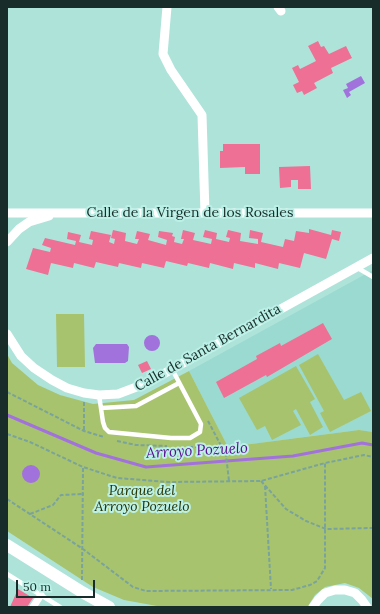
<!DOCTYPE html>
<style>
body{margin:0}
#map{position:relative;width:380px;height:614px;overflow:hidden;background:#aee3da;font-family:Lora,serif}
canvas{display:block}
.frame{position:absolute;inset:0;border:8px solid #182d2a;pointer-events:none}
.scale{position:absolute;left:16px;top:580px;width:79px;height:18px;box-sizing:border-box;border:2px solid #182d2a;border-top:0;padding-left:5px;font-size:12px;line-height:14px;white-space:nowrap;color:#182d2a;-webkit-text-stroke:3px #bbf0e7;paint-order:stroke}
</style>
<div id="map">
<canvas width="380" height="614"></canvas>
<div class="frame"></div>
<div class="scale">50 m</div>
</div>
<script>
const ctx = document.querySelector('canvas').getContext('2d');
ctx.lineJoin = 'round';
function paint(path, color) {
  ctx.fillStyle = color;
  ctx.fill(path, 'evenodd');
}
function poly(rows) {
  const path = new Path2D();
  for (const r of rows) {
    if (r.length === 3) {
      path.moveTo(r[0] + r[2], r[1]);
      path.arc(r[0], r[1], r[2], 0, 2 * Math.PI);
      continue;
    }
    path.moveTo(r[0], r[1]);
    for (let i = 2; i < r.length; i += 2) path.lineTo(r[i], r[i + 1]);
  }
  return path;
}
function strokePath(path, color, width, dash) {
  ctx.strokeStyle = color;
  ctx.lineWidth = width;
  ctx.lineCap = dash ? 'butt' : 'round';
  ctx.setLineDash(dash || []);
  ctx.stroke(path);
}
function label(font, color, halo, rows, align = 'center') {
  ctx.font = font + ' Lora,serif';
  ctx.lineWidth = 4;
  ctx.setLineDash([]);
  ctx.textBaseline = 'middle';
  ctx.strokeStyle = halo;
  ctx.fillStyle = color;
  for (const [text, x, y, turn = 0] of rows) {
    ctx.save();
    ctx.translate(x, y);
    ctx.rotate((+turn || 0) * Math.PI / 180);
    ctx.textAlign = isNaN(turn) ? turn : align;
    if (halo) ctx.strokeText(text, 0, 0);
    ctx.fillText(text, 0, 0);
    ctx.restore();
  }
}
paint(poly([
 [373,270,373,432,359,430,228,447,189,371]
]), '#9bdad0');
paint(poly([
 [56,314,84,314,85,367,57,367],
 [7,354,12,363,38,385,60,395,93,404,134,400,189,371,228,447,359,430,373,432,373,599,359,588,345,583,325,587,315,595,308,606,157,606,124,600,93,587,7,531],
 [318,354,344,400,361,392,371,411,330,432,320,413,324,411,299,365],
 [296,366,315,399,310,402,323,427,310,435,296,409,293,411,301,425,272,440,265,426,257,430,239,398]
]), '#a8c36d');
paint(poly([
 [361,76,365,83,349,92,351,95,347,98,343,90,348,88,346,84],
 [152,343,8],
 [96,344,127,344,129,347,128,361,125,363,95,363,93,348],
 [31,474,9]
]), '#a272dc');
strokePath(poly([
 [7,415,96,453,146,467,293,456,362,443,373,445]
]), '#a272dc', 3);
paint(poly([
 [318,41,321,47,324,46,329,54,346,46,352,58,331,68,333,73,314,83,317,88,304,95,302,91,297,93,293,85,299,82,292,68,298,65,300,69,316,61,308,46],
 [223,144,260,144,260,174,245,174,245,167,220,168,220,151,223,151],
 [310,166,311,189,298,189,298,180,291,180,291,187,280,188,279,167],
 [309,229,331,235,332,230,341,232,339,241,332,239,326,259,304,253,300,268,279,263,278,269,255,263,255,268,234,263,233,269,210,263,209,268,188,263,187,266,166,261,164,268,142,263,141,268,119,263,118,267,96,262,94,268,74,263,73,268,51,263,48,275,26,269,33,248,50,252,51,248,42,245,45,238,75,245,76,241,67,239,68,232,81,235,79,242,92,245,93,240,89,239,91,231,111,235,109,242,114,244,115,239,111,238,113,230,126,233,125,241,137,244,139,239,135,239,137,231,150,234,148,240,166,245,167,240,158,237,159,231,173,233,172,236,175,237,174,242,182,244,184,239,181,239,183,230,195,233,193,240,211,244,212,239,203,237,205,230,217,233,216,239,229,242,230,238,226,237,228,230,241,233,240,241,258,244,258,239,249,238,250,230,263,233,261,242,283,247,285,239,294,241,296,231,309,233],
 [323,323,332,339,267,377,266,375,224,398,216,382,257,359,256,356,280,343,281,346],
 [147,361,151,369,142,373,138,365],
 [18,589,33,598,27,607,10,607]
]), '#ee7095');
strokePath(poly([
 [7,392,84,431,104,437],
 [84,402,84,431],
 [208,421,226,455,229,481],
 [7,434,30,442,83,467,117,478,168,482,261,481,325,463,364,455,373,457],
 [117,441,136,445,167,446],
 [189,447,221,446],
 [261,481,286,509,306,521,326,529,373,528],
 [265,486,271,589],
 [7,499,83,549,133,587,146,591,292,590,310,585,317,581,325,568,325,463],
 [30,514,53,505,61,495,84,494],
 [82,580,83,467]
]), '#79a39c', 2, [4, 2]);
strokePath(poly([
 [356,267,373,277],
 [99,395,103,422,105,428,109,432,171,438,190,438,200,432,201,424,172,369],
 [101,408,136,406,179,383],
 [7,574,60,607]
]), '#fff', 4.5);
strokePath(poly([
 [33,607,41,595]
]), '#fff', 7);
strokePath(poly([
 [167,7,163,54,171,70,202,115,205,213],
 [278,7,281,11],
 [7,213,373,213],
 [7,242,19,229,29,222,49,216],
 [7,334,21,356,34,368,52,380,67,388,84,393,99,395,118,394,147,383,373,258],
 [313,607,318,600,325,593,335,590,345,590,355,593,362,600,367,607]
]), '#fff', 9);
strokePath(poly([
 [7,545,82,592,109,607]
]), '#fff', 12);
label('14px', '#182d2a', '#bbf0e7', [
 ["Calle de la Virgen de los Rosales",190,213],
 ["Calle de Santa Bernardita",208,348,-29]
]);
label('italic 14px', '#263300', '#bbf0e7', [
 ["Parque del",142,491],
 ["Arroyo Pozuelo",142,507]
]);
label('italic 15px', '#5a0d93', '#bbf0e7', [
 ["Arroyo Pozuelo",197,451,-3]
]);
</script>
